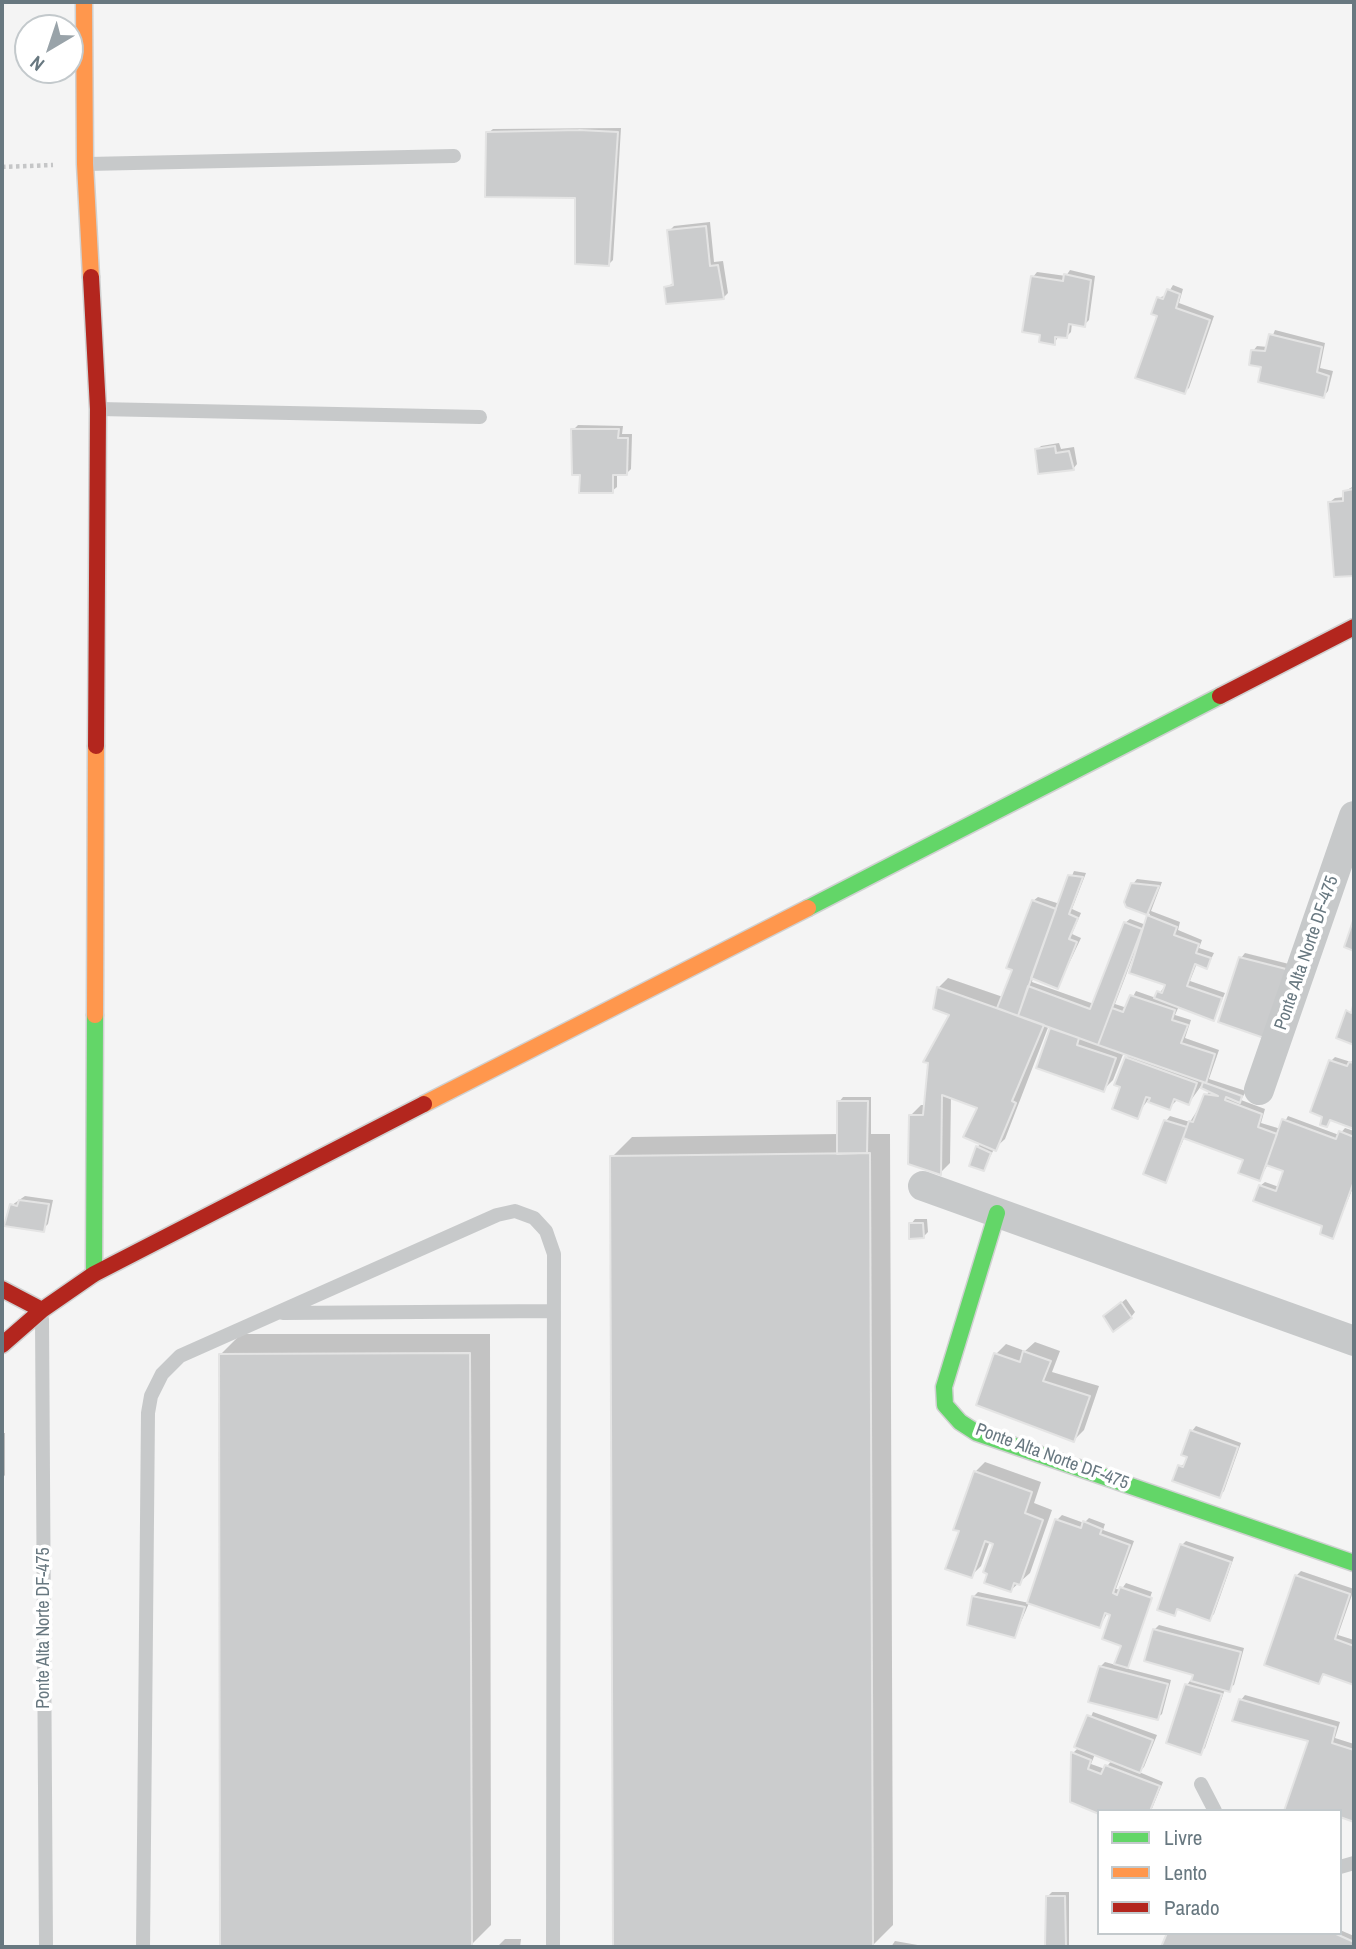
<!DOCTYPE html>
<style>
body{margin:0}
#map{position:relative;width:1356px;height:1949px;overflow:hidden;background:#f4f4f4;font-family:"Archivo Narrow",sans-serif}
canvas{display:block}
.frame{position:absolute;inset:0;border:4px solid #687880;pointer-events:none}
.legend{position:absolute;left:1097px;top:1809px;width:245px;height:126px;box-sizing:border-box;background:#fff;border:2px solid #c3c9cc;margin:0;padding:9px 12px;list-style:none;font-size:21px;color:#687880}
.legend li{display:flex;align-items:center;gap:14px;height:35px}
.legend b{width:35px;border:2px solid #c3c9cc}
.north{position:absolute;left:14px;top:14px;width:70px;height:70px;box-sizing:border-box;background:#fff;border:2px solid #c3c9cc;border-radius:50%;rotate:219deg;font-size:19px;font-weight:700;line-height:28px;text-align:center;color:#687880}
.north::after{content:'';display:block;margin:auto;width:24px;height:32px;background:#99a3a9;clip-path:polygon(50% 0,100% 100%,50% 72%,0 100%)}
</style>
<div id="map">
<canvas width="1356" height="1949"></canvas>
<div class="frame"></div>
<ul class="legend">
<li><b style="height:9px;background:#63d668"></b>Livre</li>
<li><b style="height:9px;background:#ff974d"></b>Lento</li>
<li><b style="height:9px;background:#b3261e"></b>Parado</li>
</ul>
<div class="north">N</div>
</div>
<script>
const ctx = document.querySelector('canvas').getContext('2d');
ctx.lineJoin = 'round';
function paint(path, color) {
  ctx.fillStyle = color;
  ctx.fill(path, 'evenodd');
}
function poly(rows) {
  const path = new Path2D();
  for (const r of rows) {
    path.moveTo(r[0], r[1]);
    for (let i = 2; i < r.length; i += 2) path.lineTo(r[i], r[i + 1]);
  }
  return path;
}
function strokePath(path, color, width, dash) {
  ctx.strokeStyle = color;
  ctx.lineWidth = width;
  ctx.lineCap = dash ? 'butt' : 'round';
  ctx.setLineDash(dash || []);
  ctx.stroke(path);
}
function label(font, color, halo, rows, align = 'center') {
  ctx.font = font + ' "Archivo Narrow",sans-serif';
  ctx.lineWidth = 7;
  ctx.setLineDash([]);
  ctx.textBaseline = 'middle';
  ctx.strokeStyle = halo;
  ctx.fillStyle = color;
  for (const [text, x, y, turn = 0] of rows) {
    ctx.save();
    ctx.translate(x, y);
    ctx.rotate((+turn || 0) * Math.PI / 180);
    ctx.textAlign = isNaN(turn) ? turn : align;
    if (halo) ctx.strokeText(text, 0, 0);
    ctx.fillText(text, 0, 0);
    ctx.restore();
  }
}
paint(poly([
 [621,128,613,260,609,264,577,196,488,133,493,129],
 [710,222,714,262,723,261,728,293,723,298,666,288,674,282,669,231,674,226],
 [1070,270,1095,276,1089,320,1084,325,1072,323,1071,332,1067,336,1059,335,1054,344,1033,277,1037,272,1066,276],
 [1173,285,1183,289,1179,303,1214,316,1189,388,1184,392,1158,298,1167,295],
 [1275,330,1325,343,1320,368,1333,371,1328,391,1324,396,1263,366,1253,351,1257,346,1268,347],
 [578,425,623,426,622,434,632,434,631,469,627,473,617,473,617,487,612,491,581,473,573,430],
 [1059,443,1061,449,1074,447,1077,464,1073,469,1037,450,1041,446],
 [1354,486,1354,574,1335,575,1330,502,1335,498,1345,497,1345,491],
 [1074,871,1086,873,1072,909,1081,913,1072,934,1081,938,1058,987,1033,977,1032,982,1094,1004,1125,923,1130,919,1146,925,1150,914,1128,906,1133,884,1137,879,1162,882,1151,911,1180,922,1178,930,1202,940,1199,948,1214,953,1207,967,1197,963,1190,981,1225,993,1214,1019,1179,1006,1175,1015,1191,1020,1185,1038,1219,1050,1209,1079,1246,1091,1241,1100,1265,1109,1261,1123,1281,1129,1288,1116,1339,1135,1345,1128,1354,1131,1354,1185,1333,1237,1324,1225,1260,1186,1265,1182,1279,1187,1285,1170,1268,1164,1260,1179,1245,1159,1185,1136,1166,1181,1166,1121,1170,1116,1190,1122,1210,1090,1201,1086,1189,1103,1178,1099,1169,1108,1148,1100,1136,1116,1122,1086,1126,1058,1130,1054,1124,1052,1113,1080,1103,1090,1052,1029,1054,1027,1049,1025,1005,1139,994,1149,984,1169,977,1147,982,1143,980,1107,951,1096,950,1163,940,1173,911,1115,921,1105,926,1105,951,1014,938,988,948,978,1003,997,1033,901,1038,897,1060,904],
 [1136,949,1167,983,1156,998,1136,991,1127,1008,1115,1004],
 [1245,953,1293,965,1268,1032,1241,958],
 [1335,1057,1351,1062,1354,1059,1354,1127,1332,1119,1326,1125,1331,1061],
 [843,1097,871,1097,871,1134,890,1134,893,1925,871,1947,704,1947,612,1157,632,1137,839,1134,839,1102],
 [25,1196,53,1200,48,1224,44,1228,12,1205],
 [915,1219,927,1219,928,1232,923,1237,911,1224],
 [1126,1299,1135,1312,1131,1317,1110,1312],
 [241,1334,490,1334,491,1925,471,1945,220,1355],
 [1035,1342,1060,1351,1052,1372,1099,1386,1084,1430,1074,1440,996,1354,1006,1344,1025,1351],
 [1196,1426,1241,1443,1224,1491,1220,1496,1180,1466,1187,1463,1192,1431],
 [2,1433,5,1433,5,1475,2,1479],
 [985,1462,1041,1482,1034,1503,1052,1510,1030,1573,1011,1590,995,1543,990,1541,981,1566,971,1576,961,1530,975,1472],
 [1062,1515,1084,1523,1089,1518,1105,1524,1103,1530,1134,1541,1116,1589,1121,1590,1126,1583,1152,1592,1127,1663,1130,1663,1125,1668,1171,1680,1162,1714,1157,1718,1100,1667,1105,1662,1116,1665,1123,1645,1113,1615,1108,1612,1100,1626,1029,1602,1057,1520],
 [1186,1541,1234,1557,1214,1614,1209,1619,1179,1608,1174,1614,1182,1545],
 [1301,1571,1354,1589,1338,1635,1354,1640,1354,1683,1325,1673,1319,1682,1296,1576],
 [978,1592,1029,1603,1015,1636,973,1597],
 [1159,1625,1244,1648,1234,1685,1225,1689,1205,1748,1200,1753,1187,1685,1195,1674,1146,1660,1155,1629],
 [1245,1695,1340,1722,1335,1738,1354,1744,1354,1820,1340,1815,1311,1740,1241,1700],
 [1093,1712,1157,1735,1144,1767,1139,1772,1163,1782,1151,1811,1099,1811,1073,1753,1079,1747],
 [1095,1754,1112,1760,1105,1769,1091,1764],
 [1052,1892,1069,1892,1069,1947,1047,1947,1048,1896],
 [1340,1930,1354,1936,1354,1947,1163,1947,1169,1933,1340,1933],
 [505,1939,521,1939,520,1947,497,1947],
 [895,1941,929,1947,891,1947]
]), '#0003');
const building = poly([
 [579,130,618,132,609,266,575,264,575,198,485,197,486,132,579,130],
 [706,226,710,266,718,265,724,299,666,304,664,287,673,285,667,230,706,226],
 [1064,274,1091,280,1085,327,1069,324,1067,338,1055,337,1055,345,1039,342,1040,335,1022,332,1031,276,1063,281,1064,274],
 [1167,289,1180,294,1176,308,1210,320,1185,394,1135,378,1157,316,1151,314,1157,297,1163,299,1167,289],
 [1269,334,1322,347,1317,372,1329,376,1324,398,1258,382,1261,367,1249,365,1251,350,1265,351,1269,334],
 [571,429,619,429,618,438,628,438,627,475,613,475,613,493,579,493,580,475,572,475,571,429],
 [1055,446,1056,453,1069,451,1074,470,1038,474,1035,449,1055,446],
 [1354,489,1354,576,1334,577,1328,502,1343,501,1343,491,1354,489],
 [1068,875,1083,877,1069,914,1078,918,1069,939,1077,942,1058,989,1031,978,1068,875],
 [1131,883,1159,886,1147,915,1126,907,1124,902,1131,883],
 [1032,900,1056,909,1018,1016,997,1008,1012,970,1006,968,1032,900],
 [1147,915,1177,927,1174,935,1199,944,1196,953,1211,958,1207,969,1195,964,1187,986,1222,998,1214,1021,1154,998,1157,991,1162,993,1165,985,1129,973,1147,915],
 [1354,918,1354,951,1344,947,1354,918],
 [1124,922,1142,929,1098,1045,1018,1016,1028,986,1090,1009,1124,922],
 [1239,957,1290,970,1264,1038,1218,1022,1239,957],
 [937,987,1044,1025,1015,1094,1012,1101,1016,1103,996,1151,963,1137,977,1108,942,1095,941,1175,908,1164,909,1115,923,1115,928,1063,923,1062,949,1015,933,1009,937,987],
 [1130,995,1175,1010,1172,1020,1188,1025,1181,1043,1215,1054,1206,1083,1098,1045,1112,1008,1123,1012,1130,995],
 [1354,1002,1354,1045,1336,1038,1346,1010,1351,1013,1354,1002],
 [1050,1028,1079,1038,1077,1045,1116,1058,1104,1092,1036,1068,1050,1028],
 [1125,1057,1197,1083,1189,1105,1174,1099,1170,1110,1148,1102,1150,1098,1146,1097,1138,1119,1112,1109,1120,1087,1114,1085,1125,1057],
 [1329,1060,1347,1066,1349,1062,1354,1063,1354,1129,1330,1120,1327,1127,1320,1125,1322,1117,1310,1112,1329,1060],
 [1203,1082,1242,1096,1240,1103,1226,1097,1225,1100,1262,1114,1258,1127,1277,1134,1260,1181,1238,1173,1243,1160,1183,1138,1189,1121,1193,1122,1204,1094,1218,1096,1201,1088,1203,1082],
 [837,1101,868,1101,867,1153,837,1154,837,1101],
 [1282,1119,1336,1139,1339,1131,1354,1137,1354,1181,1333,1239,1320,1234,1322,1226,1253,1201,1259,1185,1276,1191,1283,1171,1266,1165,1282,1119],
 [1164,1120,1187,1127,1166,1183,1143,1174,1164,1120],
 [976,1146,991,1153,984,1171,969,1166,976,1146],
 [870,1153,873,1947,613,1946,610,1156,870,1153],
 [19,1200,49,1204,44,1232,4,1226,10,1204,17,1206,19,1200],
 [909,1223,923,1223,924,1238,909,1239,909,1223],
 [1121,1302,1132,1318,1113,1332,1103,1316,1121,1302],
 [1023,1351,1051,1361,1043,1381,1090,1396,1074,1442,976,1405,994,1353,1020,1362,1023,1351],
 [470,1353,472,1947,220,1947,219,1354,470,1353],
 [1190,1430,1238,1447,1220,1498,1172,1481,1178,1465,1183,1467,1187,1457,1181,1455,1190,1430],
 [974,1471,1032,1492,1025,1513,1043,1520,1020,1585,1014,1583,1011,1592,984,1583,987,1574,983,1572,993,1544,985,1541,972,1578,945,1569,959,1531,953,1530,974,1471],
 [1055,1519,1081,1528,1083,1521,1102,1529,1100,1534,1130,1545,1113,1593,1117,1595,1120,1587,1152,1598,1128,1668,1114,1664,1121,1646,1102,1639,1110,1615,1105,1613,1100,1628,1027,1603,1055,1519],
 [1180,1544,1231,1562,1210,1621,1177,1609,1175,1616,1157,1610,1180,1544],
 [1295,1575,1350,1594,1335,1639,1354,1646,1354,1685,1323,1674,1319,1684,1264,1665,1295,1575],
 [972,1596,1025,1607,1015,1638,967,1625,972,1596],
 [1153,1629,1241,1652,1230,1692,1191,1681,1193,1675,1144,1661,1153,1629],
 [1099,1666,1168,1684,1158,1720,1088,1702,1099,1666],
 [1185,1684,1222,1694,1201,1755,1166,1743,1185,1684],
 [1239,1699,1336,1727,1332,1743,1354,1750,1354,1822,1340,1817,1340,1811,1284,1811,1308,1741,1232,1721,1239,1699],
 [1087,1715,1153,1740,1140,1773,1074,1747,1087,1715],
 [1071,1752,1091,1760,1088,1769,1101,1774,1105,1765,1160,1786,1150,1811,1099,1811,1099,1814,1070,1802,1071,1752],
 [1046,1896,1065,1896,1066,1947,1045,1947,1046,1896],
 [1167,1933,1334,1933,1354,1942,1354,1947,1161,1947,1167,1933]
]);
paint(building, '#cbcccd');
strokePath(building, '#e4e4e4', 2);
const fast = poly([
 [808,908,1220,696],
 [997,1213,944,1387,945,1405,960,1422,977,1433,1354,1563],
 [94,1274,95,1015]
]);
const slow = poly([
 [84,2,85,164,91,277],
 [95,1015,96,746],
 [424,1104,808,908]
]);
const jam = poly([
 [91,277,98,409,96,746],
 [1220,696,1354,627],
 [2,1289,42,1310],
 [2,1345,42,1310,94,1274,424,1104]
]);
strokePath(fast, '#d0d1d1', 19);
strokePath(slow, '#d0d1d1', 19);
strokePath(jam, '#d0d1d1', 19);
strokePath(poly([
 [2,167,53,165]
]), '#c5c6c7', 4.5, [3.5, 3.5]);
strokePath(poly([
 [88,164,454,156],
 [99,409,480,417],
 [283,1313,554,1311],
 [42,1319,46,1947],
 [1201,1784,1215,1811],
 [1340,1867,1354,1863],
 [143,1947,148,1413,151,1396,162,1374,180,1356,497,1215,515,1211,534,1218,546,1231,554,1254,553,1947]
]), '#c7c9ca', 14);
strokePath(poly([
 [1259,1090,1354,816],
 [923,1186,1354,1341]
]), '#c7c9ca', 30);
strokePath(fast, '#63d668', 16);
strokePath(slow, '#ff974d', 16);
strokePath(jam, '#b3261e', 16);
label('18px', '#687880', '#fff', [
 ["Ponte Alta Norte DF-475",1307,953,-71],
 ["Ponte Alta Norte DF-475",1052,1457,20],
 ["Ponte Alta Norte DF-475",44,1628,-90]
]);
</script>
